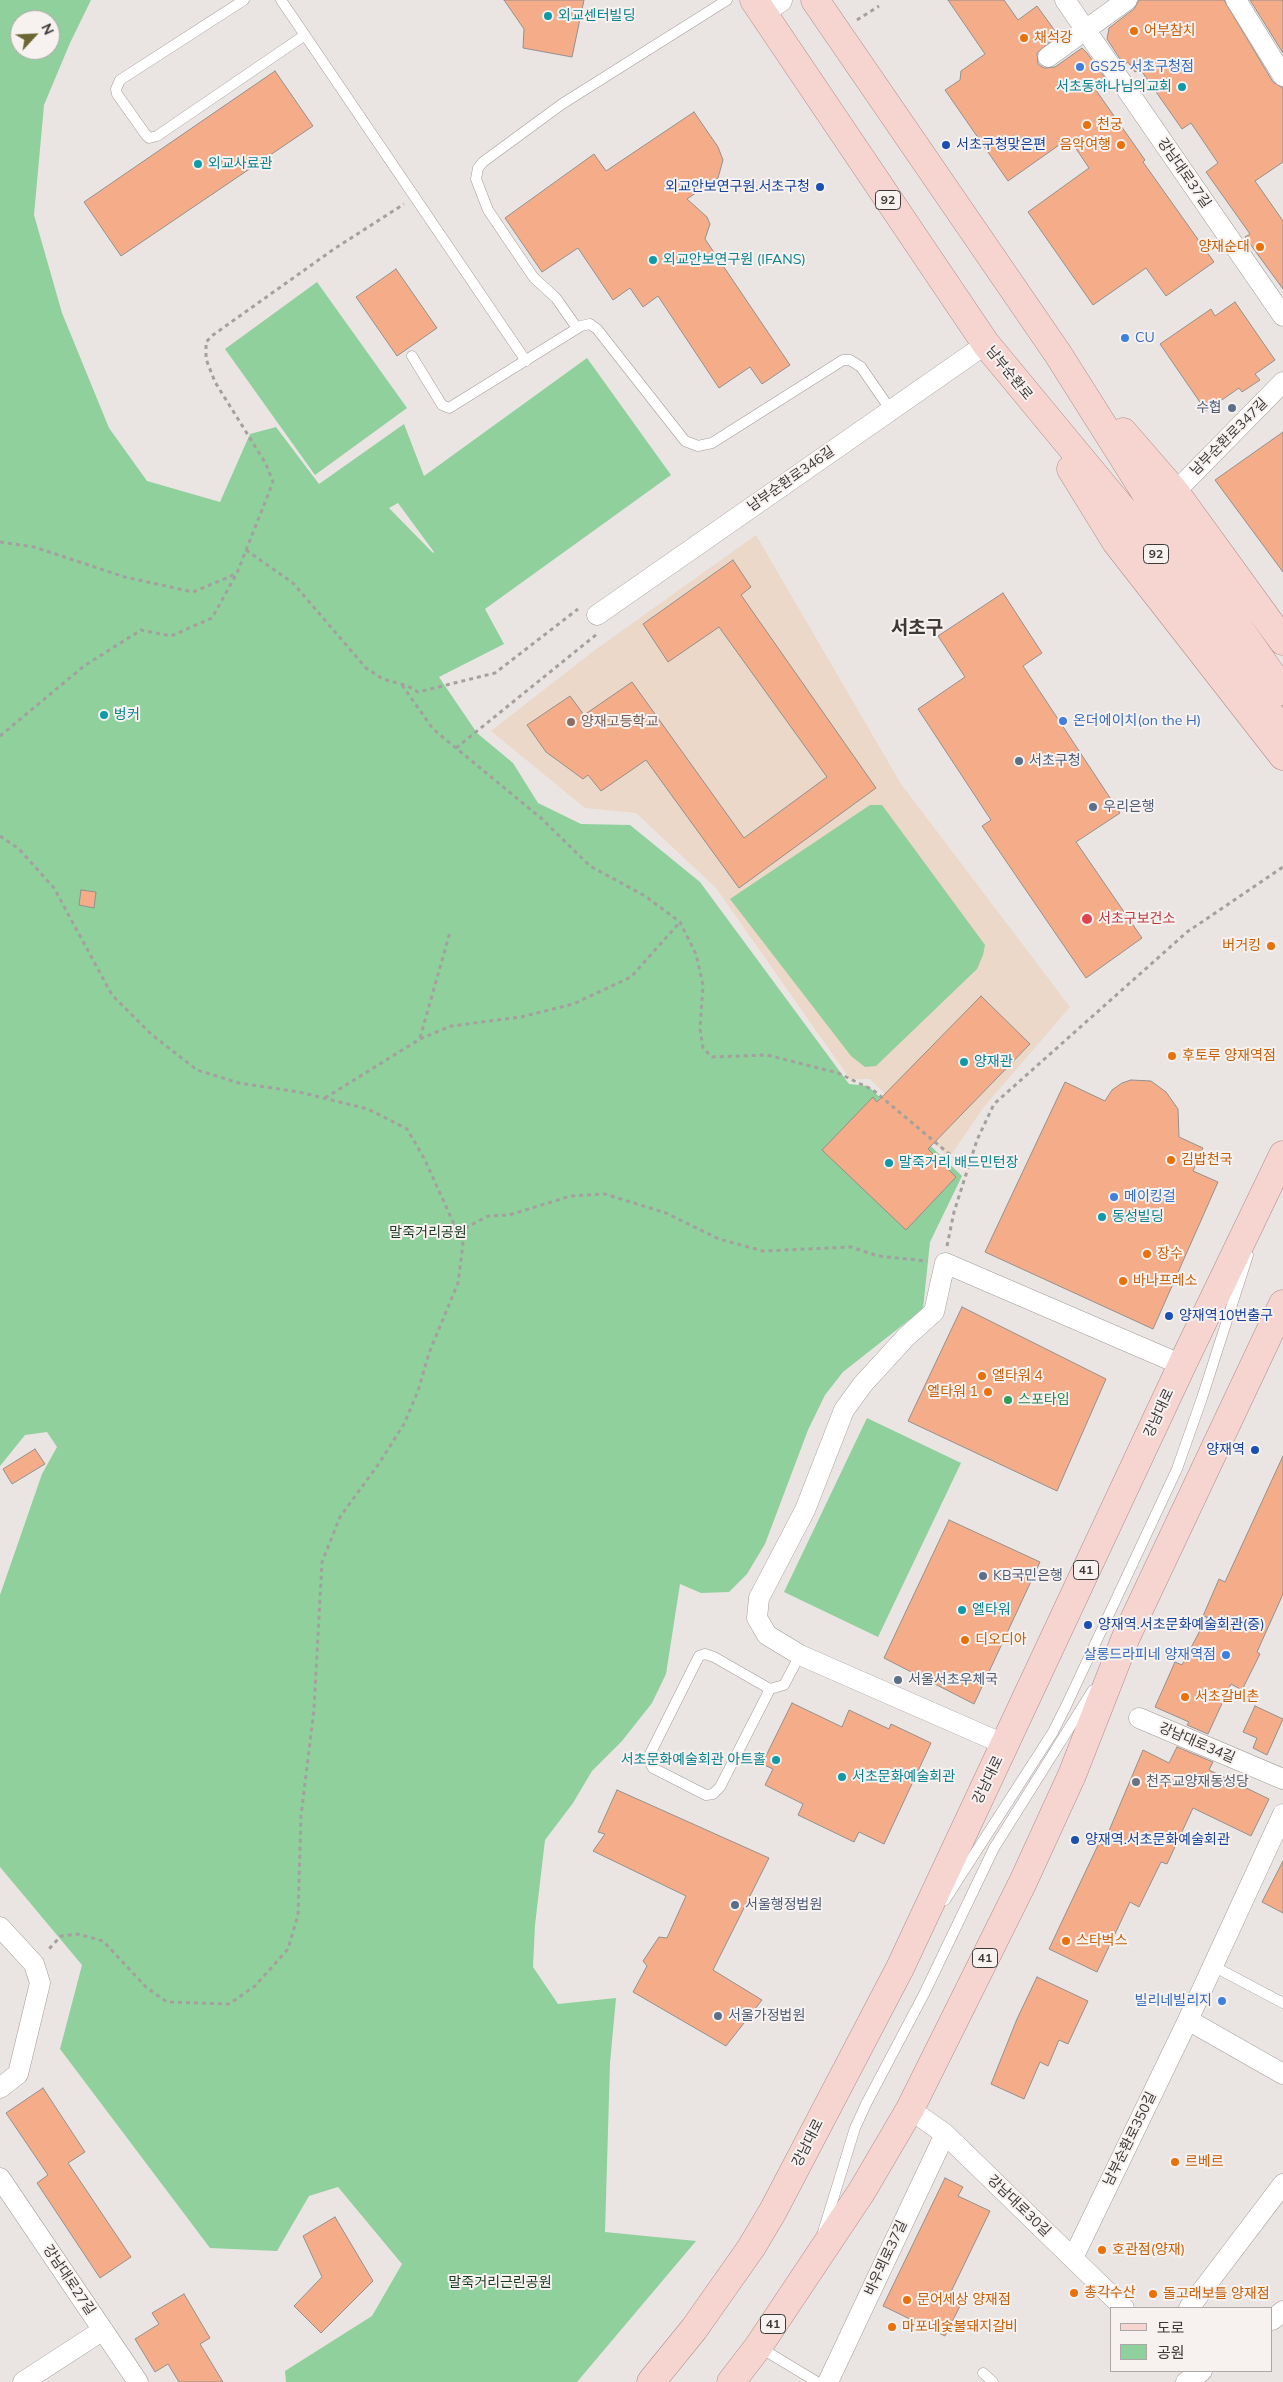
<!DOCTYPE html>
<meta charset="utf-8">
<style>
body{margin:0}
#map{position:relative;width:1283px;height:2382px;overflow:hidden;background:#eae5e2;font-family:Mulish,"Noto Sans KR",sans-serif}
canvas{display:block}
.legend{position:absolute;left:1110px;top:2307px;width:162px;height:65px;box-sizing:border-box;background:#f7f2f0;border:1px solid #aca8a7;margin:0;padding:6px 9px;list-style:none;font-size:15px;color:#3c3a39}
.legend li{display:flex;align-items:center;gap:10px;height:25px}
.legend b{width:25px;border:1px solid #aca8a7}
.north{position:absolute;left:10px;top:10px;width:50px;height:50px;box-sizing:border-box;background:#f7f2f0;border:1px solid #aca8a7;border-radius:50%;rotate:65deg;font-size:14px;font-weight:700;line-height:20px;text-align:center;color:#3c3a39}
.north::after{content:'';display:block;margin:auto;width:18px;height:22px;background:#6c6633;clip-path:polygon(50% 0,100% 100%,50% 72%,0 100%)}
</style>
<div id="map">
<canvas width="1283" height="2382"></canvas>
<ul class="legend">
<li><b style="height:6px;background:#f6d4d0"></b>도로</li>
<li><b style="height:14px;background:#8fd09d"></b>공원</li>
</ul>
<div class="north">N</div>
</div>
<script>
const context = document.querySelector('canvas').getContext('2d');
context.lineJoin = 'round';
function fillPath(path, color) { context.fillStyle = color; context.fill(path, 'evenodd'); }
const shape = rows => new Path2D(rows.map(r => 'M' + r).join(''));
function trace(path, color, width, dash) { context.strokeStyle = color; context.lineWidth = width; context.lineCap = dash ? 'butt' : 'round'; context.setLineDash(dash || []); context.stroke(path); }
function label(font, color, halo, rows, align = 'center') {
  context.font = font + ' Mulish,"Noto Sans KR",sans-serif'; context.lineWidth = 4; context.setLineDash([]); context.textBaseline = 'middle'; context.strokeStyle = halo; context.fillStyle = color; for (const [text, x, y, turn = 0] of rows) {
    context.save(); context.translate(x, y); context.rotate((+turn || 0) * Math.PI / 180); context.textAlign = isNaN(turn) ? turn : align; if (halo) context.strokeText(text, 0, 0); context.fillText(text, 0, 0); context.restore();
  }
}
fillPath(shape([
 [756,535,901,784,1070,1007,983,1108,949,1158,870,1079,850,1079,716,888,636,813,585,808,491,731,595,650]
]), '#ebd8c8');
fillPath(shape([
 [0,0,91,0,70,43,44,105,34,215,62,313,109,428,147,481,220,502,250,434,276,427,319,484,404,424,424,476,587,358,671,475,485,609,504,644,439,677,477,733,513,763,538,803,581,824,630,825,700,882,849,1084,868,1086,962,1176,930,1242,923,1309,843,1372,825,1395,808,1430,765,1544,747,1574,729,1592,701,1593,680,1584,666,1674,652,1703,622,1741,592,1771,573,1803,545,1840,535,1925,533,1967,558,2004,616,1998,610,2063,605,2232,696,2241,577,2382,286,2382,285,2371,372,2316,402,2264,338,2187,309,2196,277,2251,210,2248,60,2049,82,1965,0,1867,0,1595,42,1474,57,1447,47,1432,25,1435,0,1466],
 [20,20,50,20,50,50,20,50],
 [398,503,434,552,433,553,389,508],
 [317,282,407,408,315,475,225,349],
 [870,805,882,805,985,945,983,955,977,969,876,1066,865,1067,851,1056,730,899],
 [867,1418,961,1463,878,1637,784,1592]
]), '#8fd09d');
const building = shape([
 [504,0,584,0,572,57,523,48,524,29,504,0],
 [948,0,1004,0,1018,20,1037,6,1058,35,1037,53,1038,64,1044,68,1055,67,1082,48,1087,53,1105,78,1093,86,1145,160,1143,162,1214,262,1166,296,1146,268,1093,305,1028,212,1089,168,1069,138,1008,181,945,90,960,80,961,71,985,54,948,0],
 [1139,0,1224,0,1273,82,1283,88,1283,162,1255,181,1283,221,1283,289,1245,237,1250,234,1206,172,1218,163,1191,123,1182,129,1140,69,1135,72,1128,62,1124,65,1107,39,1109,28,1134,9,1139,0],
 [1250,0,1283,0,1283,53,1250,0],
 [275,71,313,126,121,256,84,202,275,71],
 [694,112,718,147,723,160,718,178,687,199,707,217,710,224,705,239,790,365,762,384,750,367,719,388,658,296,643,307,630,288,613,300,578,248,542,272,505,218,594,154,606,171,694,112],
 [396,269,437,328,397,356,356,297,396,269],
 [1235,302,1275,360,1255,374,1260,380,1242,392,1239,388,1206,411,1160,344,1211,309,1215,316,1235,302],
 [1283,432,1283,572,1215,480,1283,432],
 [733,560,751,587,741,595,876,788,739,888,646,760,601,791,588,775,583,779,546,752,527,725,570,696,584,715,632,682,744,838,827,777,719,627,668,662,643,624,733,560],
 [1003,593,1042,653,1023,666,1120,813,1076,842,1142,938,1086,978,982,826,991,820,918,709,965,677,938,636,1003,593],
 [81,890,96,892,94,908,79,905,81,890],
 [981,996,1030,1044,928,1149,956,1177,906,1230,822,1150,873,1097,877,1102,981,996],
 [1131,1080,1151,1081,1166,1092,1178,1109,1179,1137,1203,1148,1193,1171,1218,1182,1153,1329,985,1252,1065,1082,1105,1101,1112,1090,1122,1083,1131,1080],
 [962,1307,1106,1379,1057,1491,908,1421,962,1307],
 [35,1449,45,1464,12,1484,3,1469,35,1449],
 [1283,1456,1283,1594,1257,1652,1260,1654,1242,1690,1231,1684,1208,1734,1187,1725,1189,1722,1155,1707,1175,1662,1182,1665,1207,1617,1203,1616,1219,1579,1225,1582,1283,1456],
 [949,1520,1040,1562,974,1704,884,1658,949,1520],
 [792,1703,842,1727,849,1710,889,1729,891,1724,931,1743,884,1844,859,1832,854,1842,798,1815,803,1804,765,1785,773,1769,762,1764,792,1703],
 [1255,1706,1283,1719,1267,1755,1253,1748,1257,1738,1243,1732,1255,1706],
 [1177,1747,1213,1762,1209,1770,1269,1799,1251,1836,1193,1808,1167,1864,1161,1862,1139,1907,1130,1902,1097,1972,1049,1949,1099,1843,1103,1845,1143,1750,1169,1763,1177,1747],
 [617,1790,769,1858,713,1970,762,2000,726,2046,633,1992,647,1966,643,1961,659,1937,667,1938,686,1896,593,1851,605,1834,598,1832,617,1790],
 [1283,1861,1283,1913,1262,1902,1283,1861],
 [1037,1977,1088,2001,1068,2044,1059,2040,1048,2066,1040,2062,1024,2099,991,2084,1017,2019,1037,1977],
 [43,2088,85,2152,68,2163,131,2257,100,2278,37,2183,48,2175,6,2113,43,2088],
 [945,2178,963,2187,958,2196,990,2211,947,2300,960,2306,945,2336,883,2306,945,2178],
 [335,2217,373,2281,321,2333,294,2306,322,2277,303,2236,335,2217],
 [184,2294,210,2338,200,2344,223,2382,179,2382,168,2364,155,2372,135,2339,159,2324,152,2313,184,2294]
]);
fillPath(building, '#f4ac89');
trace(building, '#94908d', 1);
const service = shape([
 [244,0,120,80,116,89,117,94,146,135,149,138,157,136,305,35],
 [281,0,526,361],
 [577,328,556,298,534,278,488,210,476,179,478,168,483,162,562,104,727,0],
 [412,356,442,405,449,408,581,326,590,324,597,329,685,441,698,446,712,443,843,360,850,360,861,367,890,409],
 [770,1689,720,1787,713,1794,706,1795,653,1768,649,1761,650,1754,699,1656,705,1654,714,1657,770,1689,784,1685,800,1655],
 [945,1900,1053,1732,1067,1704,1177,1469,1202,1398,1248,1255],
 [1213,1966,1283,2003],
 [823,2232,855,2128,866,2104,924,1994,994,1848,1093,1690],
 [759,2347,817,2382],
 [983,2373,993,2382]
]);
const minor = shape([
 [1065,0,1283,316],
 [1236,0,1283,76],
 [1048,57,1127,0],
 [1175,492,1283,382],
 [597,615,986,344],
 [1139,1718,1283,1779],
 [1006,1745,800,1655,767,1635,757,1618,759,1598,805,1510,844,1410,863,1384,906,1337,934,1312,945,1263,1182,1365],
 [0,1927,34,1964,40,1983,18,2074,0,2088],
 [1188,2020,1283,2074],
 [910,2109,945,2134,1124,2308],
 [0,2178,138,2382],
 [1073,2258,1188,2020,1283,1814],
 [1189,2308,1283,2184],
 [1272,2320,1283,2311],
 [23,2382,103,2330],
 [828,2382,945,2134],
 [1186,2382,1202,2371]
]);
const tertiary = shape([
 [761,13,780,0]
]);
const primary = shape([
 [754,0,986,344,1134,523,1283,732],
 [815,0,1058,354,1157,511,1283,691],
 [1123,432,1175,492,1283,641],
 [1071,469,1116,542,1283,756],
 [651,2382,694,2329,751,2248,773,2211,900,1968,1182,1365,1283,1155],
 [731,2382,758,2347,862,2191,910,2109,1023,1882,1072,1775,1126,1637,1283,1304]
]);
trace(service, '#a19c9a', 11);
trace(minor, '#a19c9a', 21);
trace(tertiary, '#a19c9a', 25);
trace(primary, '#b18c87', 29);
trace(shape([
 [857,20,879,6],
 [0,542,34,547,125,577,193,592,236,574],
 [246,550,293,583,366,668,383,679,408,686,418,692,495,673,578,609],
 [402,685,433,729,542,819,590,866,645,896,680,922,696,954,703,985,700,1029,703,1048,712,1057,767,1055,838,1073,873,1090,948,1153,970,1166],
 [0,736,84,666,141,630,171,636,212,618,237,573,273,482,266,464,215,382,206,359,206,342,213,335,334,249,404,204],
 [456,748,597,634],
 [0,836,19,849,54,888,112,995,151,1034,197,1070,239,1083,299,1092,368,1109,407,1129,425,1160,463,1244,458,1283,429,1353,418,1391,404,1424,380,1462,340,1517,322,1562,314,1709,301,1816,298,1915,288,1949,255,1986,229,2004,167,2002,146,1987,103,1941,78,1934,61,1936,47,1951],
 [420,1038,450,932],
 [325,1098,420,1039,451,1026,521,1017,573,1004,631,977,680,922],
 [458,1232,488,1216,509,1215,571,1196,605,1194,666,1213,719,1239,763,1251,851,1247,878,1256,927,1261],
 [947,1246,954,1212,977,1140,994,1104,1187,932,1283,867]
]), '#a4a09e', 3, [4, 4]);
trace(service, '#fff', 10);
trace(minor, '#fff', 20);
trace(tertiary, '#fff', 24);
trace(primary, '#f6d4d0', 28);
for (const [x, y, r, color] of [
 [548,16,5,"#0f9aa8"],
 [1134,31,5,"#e8710a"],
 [1024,38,5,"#e8710a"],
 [1080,67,5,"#3f7fe0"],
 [1182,87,5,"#0f9aa8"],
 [1087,125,5,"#e8710a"],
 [946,145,5,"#1a4fb4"],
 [1121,145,5,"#e8710a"],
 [198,164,5,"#0f9aa8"],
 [820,187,5,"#1a4fb4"],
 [1260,247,5,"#e8710a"],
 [653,260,5,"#0f9aa8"],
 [1125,338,5,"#3f7fe0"],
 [1232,408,5,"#5c6f8a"],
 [104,715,5,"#0f9aa8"],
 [1063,721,5,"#3f7fe0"],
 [571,722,5,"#8d6e63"],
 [1019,761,5,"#5c6f8a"],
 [1093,807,5,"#5c6f8a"],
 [1087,919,6,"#e0444e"],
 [1271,946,5,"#e8710a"],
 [1172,1056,5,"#e8710a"],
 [964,1062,5,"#0f9aa8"],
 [1171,1160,5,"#e8710a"],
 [889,1163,5,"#0f9aa8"],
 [1114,1197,5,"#3f7fe0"],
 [1102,1217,5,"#0f9aa8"],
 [1147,1254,5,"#e8710a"],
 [1123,1281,5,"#e8710a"],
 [1169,1316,5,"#1a4fb4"],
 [982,1376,5,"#e8710a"],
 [988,1392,5,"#e8710a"],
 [1008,1400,5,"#2e9e5b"],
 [1255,1450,5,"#1a4fb4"],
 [983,1576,5,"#5c6f8a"],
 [962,1610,5,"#0f9aa8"],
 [1088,1625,5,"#1a4fb4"],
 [965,1640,5,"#e8710a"],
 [1226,1655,5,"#3f7fe0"],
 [898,1680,5,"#5c6f8a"],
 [1185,1697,5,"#e8710a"],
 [776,1760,5,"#0f9aa8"],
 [842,1777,5,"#0f9aa8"],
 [1136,1782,5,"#6b7280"],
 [1075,1840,5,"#1a4fb4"],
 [735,1905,5,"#5c6f8a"],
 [1066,1941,5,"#e8710a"],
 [1222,2001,5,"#3f7fe0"],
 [718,2016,5,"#5c6f8a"],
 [1175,2162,5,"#e8710a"],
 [1102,2250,5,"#e8710a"],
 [1074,2293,5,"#e8710a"],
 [1153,2294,5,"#e8710a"],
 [907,2300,5,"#e8710a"],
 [892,2327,5,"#e8710a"]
]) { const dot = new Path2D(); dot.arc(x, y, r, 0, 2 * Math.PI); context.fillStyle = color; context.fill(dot); trace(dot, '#f7f2f0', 2); }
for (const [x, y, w] of [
 [888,200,25],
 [1156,554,25],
 [1086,1570,25],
 [985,1958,25],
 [773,2324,25]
]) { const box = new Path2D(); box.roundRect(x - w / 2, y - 9.5, w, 19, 4); context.fillStyle = '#f7f2f0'; context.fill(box); trace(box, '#3c3a39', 1); }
label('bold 12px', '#3c3a39', null, [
 ["92",888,200],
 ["92",1156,554],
 ["41",1086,1570],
 ["41",985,1958],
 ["41",773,2324]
]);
label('14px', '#0d838f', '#f7f2f0', [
 ["외교센터빌딩",558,16],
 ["서초동하나님의교회",1172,87,"right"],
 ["외교사료관",208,164],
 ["외교안보연구원 (IFANS)",663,260],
 ["벙커",114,715],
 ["양재관",974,1062],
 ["말죽거리 배드민턴장",899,1163],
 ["동성빌딩",1112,1217],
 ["엘타워",972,1610],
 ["서초문화예술회관 아트홀",766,1760,"right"],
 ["서초문화예술회관",852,1777]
], 'left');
label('14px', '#c56008', '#f7f2f0', [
 ["어부참치",1144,31],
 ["채석강",1034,38],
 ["천궁",1097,125],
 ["음악여행",1111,145,"right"],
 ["양재순대",1250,247,"right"],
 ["버거킹",1261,946,"right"],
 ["후토루 양재역점",1182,1056],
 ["김밥천국",1181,1160],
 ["장수",1157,1254],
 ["바나프레소",1133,1281],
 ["엘타워 4",992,1376],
 ["엘타워 1",978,1392,"right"],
 ["디오디아",975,1640],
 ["서초갈비촌",1195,1697],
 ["스타벅스",1076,1941],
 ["르베르",1185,2162],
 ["호관점(양재)",1112,2250],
 ["총각수산",1084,2293],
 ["돌고래보틀 양재점",1163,2294],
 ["문어세상 양재점",917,2300],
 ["마포네숯불돼지갈비",902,2327]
], 'left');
label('14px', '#366cbe', '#f7f2f0', [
 ["GS25 서초구청점",1090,67],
 ["CU",1135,338],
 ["온더에이치(on the H)",1073,721],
 ["메이킹걸",1124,1197],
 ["살롱드라피네 양재역점",1216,1655,"right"],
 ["빌리네빌리지",1212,2001,"right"]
], 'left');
label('14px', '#164399', '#f7f2f0', [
 ["서초구청맞은편",956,145],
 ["외교안보연구원.서초구청",810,187,"right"],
 ["양재역10번출구",1179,1316],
 ["양재역",1245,1450,"right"],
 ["양재역.서초문화예술회관(중)",1098,1625],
 ["양재역.서초문화예술회관",1085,1840]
], 'left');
label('14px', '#3c3a39', '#f7f2f0', [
 ["강남대로37길",1184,173,55],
 ["남부순환로",1009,373,51],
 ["남부순환로347길",1229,437,-45],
 ["남부순환로346길",791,479,-35],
 ["강남대로",1159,1413,-65],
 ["강남대로34길",1197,1743,23],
 ["강남대로",988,1780,-64],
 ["남부순환로350길",1130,2139,-64],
 ["강남대로",808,2143,-63],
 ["강남대로30길",1019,2206,44],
 ["바우뫼로37길",886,2258,-65],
 ["강남대로27길",69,2280,56]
]);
label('14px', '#4e5e75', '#f7f2f0', [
 ["수협",1222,408,"right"],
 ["서초구청",1029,761],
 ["우리은행",1103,807],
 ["KB국민은행",993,1576],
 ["서울서초우체국",908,1680],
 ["서울행정법원",745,1905],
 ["서울가정법원",728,2016]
], 'left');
label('14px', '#785e54', '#f7f2f0', [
 ["양재고등학교",581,722]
], 'left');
label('14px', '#be3a42', '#f7f2f0', [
 ["서초구보건소",1098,919]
], 'left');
label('14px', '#183a21', '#f7f2f0', [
 ["말죽거리공원",428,1233],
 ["말죽거리근린공원",500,2283]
]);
label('14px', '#27864d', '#f7f2f0', [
 ["스포타임",1018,1400]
], 'left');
label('14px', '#5b616d', '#f7f2f0', [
 ["천주교양재동성당",1146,1782]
], 'left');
label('bold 19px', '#3c3a39', '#f7f2f0', [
 ["서초구",917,628]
]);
</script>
